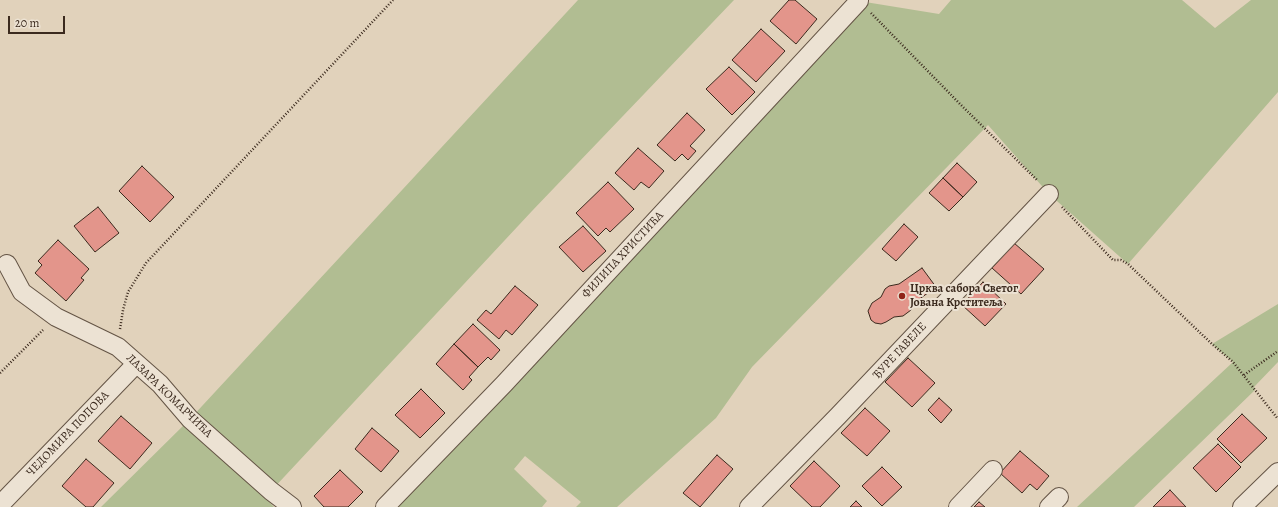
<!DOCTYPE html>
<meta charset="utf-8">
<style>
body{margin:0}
#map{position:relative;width:1278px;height:507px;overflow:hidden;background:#e1d2bb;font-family:Alegreya,serif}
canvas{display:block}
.scale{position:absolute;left:8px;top:16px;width:57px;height:18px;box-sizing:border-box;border:2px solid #3b2a1e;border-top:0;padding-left:5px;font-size:12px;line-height:14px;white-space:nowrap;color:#3b2a1e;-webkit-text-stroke:3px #ece2d3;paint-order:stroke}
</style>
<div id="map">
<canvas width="1278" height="507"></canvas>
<div class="scale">20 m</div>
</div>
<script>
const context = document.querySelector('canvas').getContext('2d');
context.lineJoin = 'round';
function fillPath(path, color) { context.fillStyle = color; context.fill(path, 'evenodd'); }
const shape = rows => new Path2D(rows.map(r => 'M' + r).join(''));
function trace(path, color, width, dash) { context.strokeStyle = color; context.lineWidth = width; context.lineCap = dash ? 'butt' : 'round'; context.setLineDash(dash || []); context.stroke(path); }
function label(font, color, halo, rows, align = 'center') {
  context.font = font + ' Alegreya,serif'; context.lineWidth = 4; context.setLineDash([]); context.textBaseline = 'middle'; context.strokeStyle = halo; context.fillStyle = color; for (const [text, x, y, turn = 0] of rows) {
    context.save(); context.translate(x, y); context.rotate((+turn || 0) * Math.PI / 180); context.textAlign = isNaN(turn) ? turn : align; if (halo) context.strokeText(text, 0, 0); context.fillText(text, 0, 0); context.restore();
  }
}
fillPath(shape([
 [578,0,734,0,532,211,271,491,196,424,274,507,101,507,190,419],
 [951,0,1182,0,1215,28,1251,0,1278,0,1278,92,1128,264,1049,194,988,125,752,367,716,418,617,507,576,507,581,502,525,456,514,469,547,501,542,507,385,507,859,1,939,14],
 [1278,304,1278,362,1254,387,1255,390,1134,507,1077,507,1233,362,1212,344]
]), '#b1bd92');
const building = shape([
 [789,0,795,0,817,19,796,44,770,21,789,0],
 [761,29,785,51,756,82,732,60,761,29],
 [729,67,755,92,732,115,706,89,729,67],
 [687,113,705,130,690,146,696,151,688,160,682,154,675,161,657,145,687,113],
 [638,148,664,171,649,188,641,182,634,190,615,173,638,148],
 [957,163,977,182,963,197,943,178,957,163],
 [142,166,174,197,150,222,119,191,142,166],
 [943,178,963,197,949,211,929,193,943,178],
 [608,182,634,209,610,232,606,228,598,236,576,213,608,182],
 [98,207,119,233,95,252,74,226,98,207],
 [904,224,918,237,896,261,882,249,904,224],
 [583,226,606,251,583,272,559,247,583,226],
 [58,240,89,269,81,278,84,280,66,301,35,273,42,265,38,261,58,240],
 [1014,243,1044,269,1021,294,992,268,1014,243],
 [922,268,936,287,914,303,911,310,903,316,894,317,886,322,881,324,875,323,871,320,868,311,872,303,881,297,885,289,889,286,899,284,922,268],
 [983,282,1006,304,985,326,962,305,983,282],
 [515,286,538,305,512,335,506,330,499,339,477,320,486,310,491,314,515,286],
 [473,324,500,350,491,360,488,357,478,367,454,344,473,324],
 [454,344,478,367,469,377,472,380,463,390,436,364,454,344],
 [908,358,935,383,912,407,885,382,908,358],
 [421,389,445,413,420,438,395,415,421,389],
 [939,398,952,410,941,423,928,410,939,398],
 [865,408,890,431,867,456,841,433,865,408],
 [1242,414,1267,438,1241,463,1217,439,1242,414],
 [121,416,152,443,130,469,98,441,121,416],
 [372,428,399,451,381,472,355,449,372,428],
 [1218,444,1241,467,1216,492,1193,468,1218,444],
 [1020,451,1049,476,1037,490,1030,484,1022,493,1000,473,1020,451],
 [717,455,733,469,700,507,683,493,717,455],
 [86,459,114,483,93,507,86,507,62,486,86,459],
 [814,461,840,486,820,507,812,507,790,486,814,461],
 [882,467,902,487,882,506,862,486,882,467],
 [340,470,363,492,348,507,324,507,314,496,340,470],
 [1170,490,1186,507,1153,507,1170,490],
 [856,501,862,507,850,507,856,501],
 [979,502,985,507,974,507,979,502]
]);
fillPath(building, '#e3958b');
trace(building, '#3b2a1e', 1);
const street = shape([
 [7,264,22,292,56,317,118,347,160,384,190,419,271,491,292,507],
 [0,505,136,364],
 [385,507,504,384,859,1],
 [749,507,838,416,1049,194],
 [958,507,993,470],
 [1049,507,1059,497],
 [1242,507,1278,472]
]);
trace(street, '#645445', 20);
trace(shape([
 [871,13,960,104,1037,180],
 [1062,207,1113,260,1121,260,1128,264,1212,344,1233,362,1278,419],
 [120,329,123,310,128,292,146,263,393,0],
 [0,373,43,330],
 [1244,375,1278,351]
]), '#3b2a1e', 2.5, [1, 2]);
trace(street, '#ece2d3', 18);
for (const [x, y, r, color] of [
 [902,296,4,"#8f2418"]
]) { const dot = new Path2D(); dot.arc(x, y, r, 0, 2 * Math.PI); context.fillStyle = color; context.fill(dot); trace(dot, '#ece2d3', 1.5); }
label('12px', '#3b2a1e', '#ece2d3', [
 ["ФИЛИПА ХРИСТИЋА",623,255,-47],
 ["ЂУРЕ ГАВЕЛЕ",900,351,-47],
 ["ЛАЗАРА КОМАРЧИЋА",169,396,44],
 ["ЧЕДОМИРА ПОПОВА",68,434,-46]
]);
label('bold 12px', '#3b2a1e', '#ece2d3', [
 ["Црква сабора Светог",910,289],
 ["Јована Крститеља",910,303]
], 'left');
</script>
